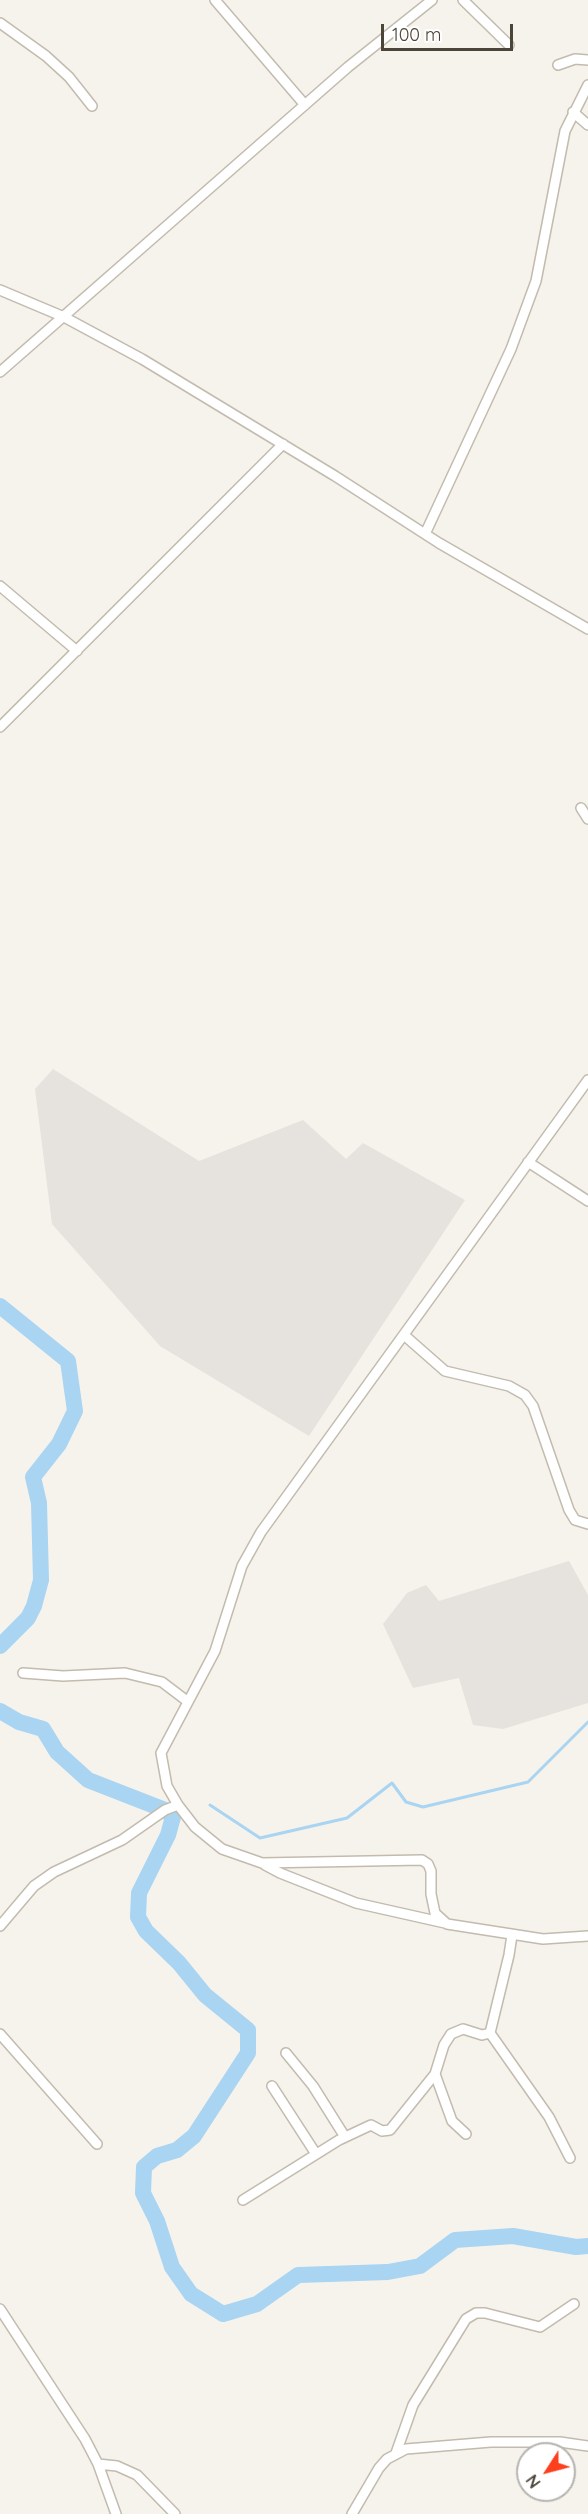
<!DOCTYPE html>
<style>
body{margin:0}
#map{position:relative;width:588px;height:2514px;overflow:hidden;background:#f6f3ec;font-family:Quicksand,sans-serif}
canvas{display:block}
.north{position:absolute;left:516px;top:2442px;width:60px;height:60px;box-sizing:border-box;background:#fff;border:2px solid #b7b4b0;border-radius:50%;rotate:234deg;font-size:16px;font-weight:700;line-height:24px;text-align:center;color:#4b4439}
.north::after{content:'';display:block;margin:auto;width:21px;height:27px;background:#fc3f1d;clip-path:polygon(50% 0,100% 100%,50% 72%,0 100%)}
.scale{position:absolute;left:381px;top:24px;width:132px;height:27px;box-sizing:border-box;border:3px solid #4b4439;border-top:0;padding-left:8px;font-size:18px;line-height:21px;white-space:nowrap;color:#4b4439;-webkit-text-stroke:4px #fff;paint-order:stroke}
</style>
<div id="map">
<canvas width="588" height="2514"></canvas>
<div class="north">N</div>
<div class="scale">100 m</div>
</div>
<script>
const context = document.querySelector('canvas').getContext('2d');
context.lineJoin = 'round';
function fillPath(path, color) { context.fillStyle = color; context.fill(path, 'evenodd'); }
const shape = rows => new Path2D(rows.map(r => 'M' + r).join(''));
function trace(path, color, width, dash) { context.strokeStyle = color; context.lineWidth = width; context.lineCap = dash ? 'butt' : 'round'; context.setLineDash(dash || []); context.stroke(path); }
fillPath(shape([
 [53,1069,199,1161,303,1120,346,1159,363,1143,465,1200,309,1436,160,1346,52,1224,35,1089],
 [569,1561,588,1595,588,1703,503,1729,473,1725,459,1678,413,1688,383,1624,407,1593,426,1585,439,1601]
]), '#e6e2dd');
trace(shape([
 [210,1805,260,1838,347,1818,392,1783,406,1802,423,1807,528,1782,588,1722]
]), '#a9d4f2', 3);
trace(shape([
 [0,1306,68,1361,75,1411,59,1444,33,1477,39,1503,41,1580,34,1606,28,1618,0,1646],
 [0,1711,19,1722,43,1729,57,1752,88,1780,165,1810,173,1817,168,1835,139,1893,138,1917,146,1931,179,1963,205,1995,248,2030,248,2053,194,2136,177,2150,157,2156,144,2167,143,2193,157,2221,172,2267,191,2294,223,2314,257,2304,298,2275,388,2272,420,2266,455,2240,513,2236,576,2247,588,2246]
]), '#a9d4f2', 16);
const street = shape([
 [215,0,305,105],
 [463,0,509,45],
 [0,23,46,56,69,77,92,106],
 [558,65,575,59,588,60],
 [573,112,588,125],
 [0,290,64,317,142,359,335,476,439,543,588,629],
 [0,372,348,67,432,0],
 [425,534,511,349,536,281,565,131,588,85],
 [0,586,77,651],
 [0,727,283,444],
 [581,808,588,819],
 [588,1080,261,1532,242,1566,215,1651,161,1753,167,1786,178,1805,195,1827,222,1849,262,1863,422,1860,428,1864,431,1871,431,1894,435,1913,447,1924,543,1939,588,1936],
 [528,1162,588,1201],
 [404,1335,445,1371,509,1386,525,1395,533,1406,569,1510,575,1520,588,1524],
 [23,1673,63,1676,125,1673,162,1682,187,1701],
 [265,1865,280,1873,356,1903,445,1923],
 [0,1926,34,1886,54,1872,122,1840,165,1810,178,1805],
 [490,2033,549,2117,570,2158],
 [0,2034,97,2144],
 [286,2053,313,2086,345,2137],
 [435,2074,452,2121,466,2134],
 [272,2086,316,2154],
 [243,2200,339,2140,371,2125,382,2131,390,2130,435,2074,444,2045,451,2034,463,2029,482,2035,490,2033,509,1955,512,1935],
 [0,2309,85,2439,98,2464,116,2514],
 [396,2453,413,2405,466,2319,476,2313,485,2313,540,2327,574,2304],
 [98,2464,117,2466,137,2475,175,2514],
 [352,2514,379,2468,387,2459,406,2449,491,2442,560,2442,588,2446]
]);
trace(street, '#c2bbae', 12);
trace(street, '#fff', 9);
</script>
